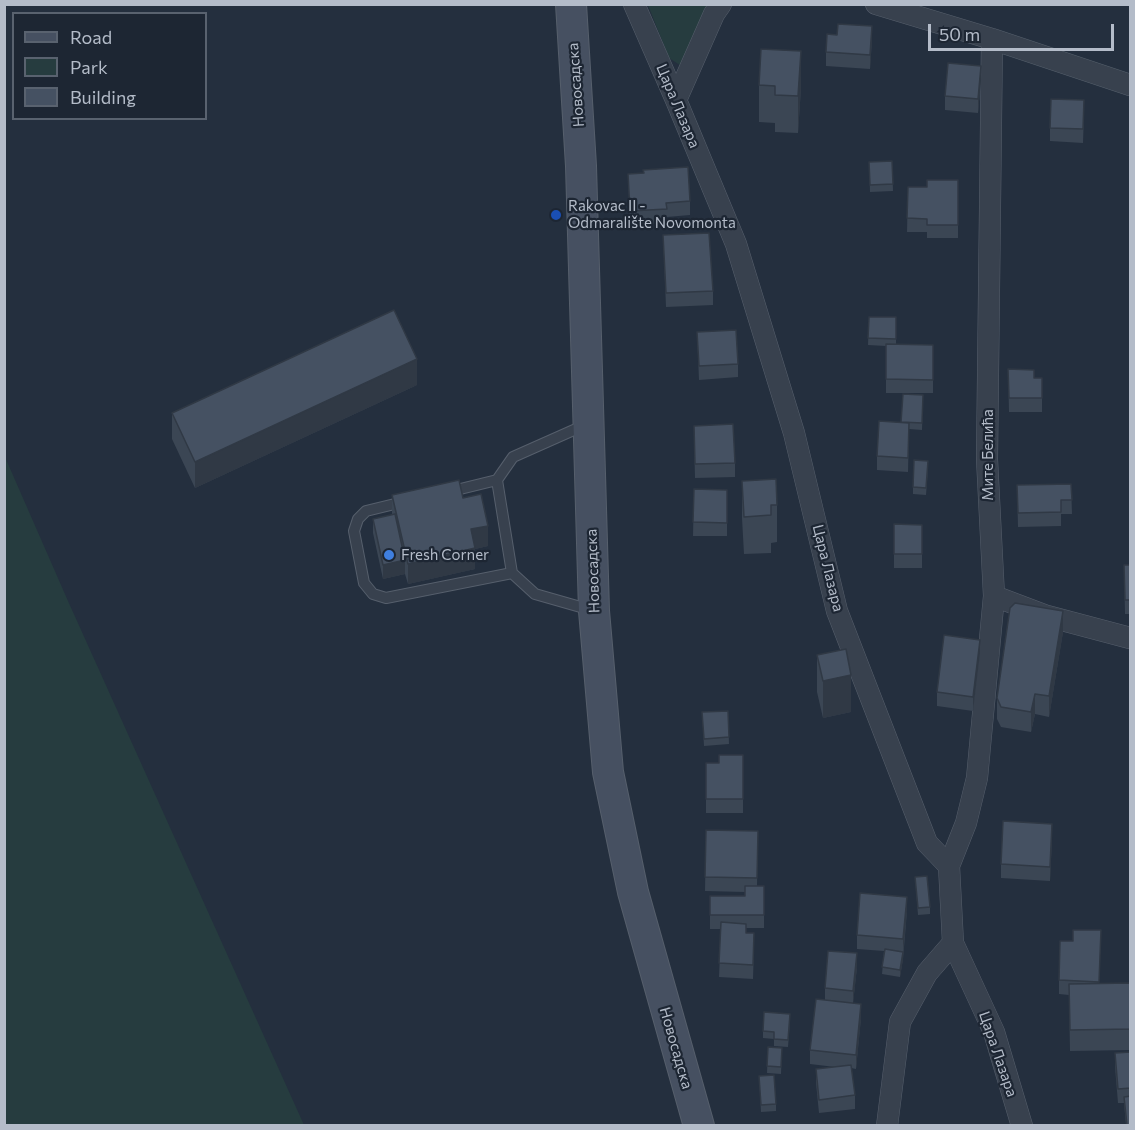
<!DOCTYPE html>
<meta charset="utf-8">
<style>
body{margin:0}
#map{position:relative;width:1135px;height:1130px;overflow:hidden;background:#242f3e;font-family:Commissioner,sans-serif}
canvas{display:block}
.frame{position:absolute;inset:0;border:6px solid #b4bcc9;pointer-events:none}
.legend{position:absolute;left:12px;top:12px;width:195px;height:108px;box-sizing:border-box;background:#1d2633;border:2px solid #59626f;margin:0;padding:8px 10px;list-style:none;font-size:18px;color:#b4bcc9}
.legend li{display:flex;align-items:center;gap:12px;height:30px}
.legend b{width:30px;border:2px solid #59626f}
.scale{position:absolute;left:928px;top:24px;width:186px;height:27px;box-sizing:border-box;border:3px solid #b4bcc9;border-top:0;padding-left:8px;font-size:18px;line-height:21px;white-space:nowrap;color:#b4bcc9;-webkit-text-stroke:4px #1d2633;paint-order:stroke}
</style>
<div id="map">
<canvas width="1135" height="1130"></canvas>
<div class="frame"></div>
<ul class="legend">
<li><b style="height:8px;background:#465061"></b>Road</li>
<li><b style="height:16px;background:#263c3f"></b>Park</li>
<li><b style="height:16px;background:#455162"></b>Building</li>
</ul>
<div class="scale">50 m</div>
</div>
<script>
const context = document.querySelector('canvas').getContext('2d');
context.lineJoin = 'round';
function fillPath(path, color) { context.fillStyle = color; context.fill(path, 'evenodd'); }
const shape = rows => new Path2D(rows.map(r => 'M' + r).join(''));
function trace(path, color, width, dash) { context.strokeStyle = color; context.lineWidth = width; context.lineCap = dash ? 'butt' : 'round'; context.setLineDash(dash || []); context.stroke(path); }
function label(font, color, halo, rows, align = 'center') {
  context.font = font + ' Commissioner,sans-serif'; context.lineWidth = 4.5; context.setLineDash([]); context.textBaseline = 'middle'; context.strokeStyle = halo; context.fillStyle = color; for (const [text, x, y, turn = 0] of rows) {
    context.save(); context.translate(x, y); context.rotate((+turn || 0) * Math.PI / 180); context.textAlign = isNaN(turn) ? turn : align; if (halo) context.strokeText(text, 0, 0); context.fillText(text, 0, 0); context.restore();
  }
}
fillPath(shape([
 [648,5,712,5,683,67,669,58],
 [5,457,68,601,304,1125,5,1125]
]), '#263c3f');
const lane = shape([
 [585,425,513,457,497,480,512,573,535,594,591,610],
 [448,492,497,480],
 [403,502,366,511,358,519,354,531,364,583,373,594,386,598,512,573]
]);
const street = shape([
 [634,4,676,100,736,244,794,433,837,611,927,843,949,866,953,943,994,1032,1022,1126],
 [876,4,992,39,1130,85],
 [676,100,714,14,721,4],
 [994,596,1047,616,1130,638],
 [949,866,966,823,977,778,994,596,987,459,992,39],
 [887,1126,900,1022,927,973,953,943]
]);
const secondary = shape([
 [571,4,581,166,594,611,608,772,633,892,699,1126]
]);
trace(lane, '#565f6c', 12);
trace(street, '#565f6c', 22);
trace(secondary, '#565f6c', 32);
trace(lane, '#38414e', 10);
trace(street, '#38414e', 21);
trace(secondary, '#465061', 30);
fillPath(shape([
 [872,40,870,69,826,66,826,52],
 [981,80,978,113,945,110,945,96],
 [759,85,801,88,798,133,775,132,775,123,759,122],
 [1084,114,1083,143,1050,141,1050,128],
 [892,161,893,191,870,192,869,162],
 [628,174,690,201,690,215,667,217,667,223,630,225],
 [958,180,958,238,927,238,927,232,907,232,908,187,927,187],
 [663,235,713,291,713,305,666,307],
 [869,317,896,317,896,344,933,345,933,393,886,393,886,346,868,345],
 [697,332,738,364,738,377,699,380],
 [1008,369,1034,378,1042,378,1042,412,1009,412],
 [417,385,195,488,172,439,172,413],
 [903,394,923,395,922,430,909,429,908,472,877,470,877,456,901,423],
 [694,439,735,463,735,477,695,478],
 [928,468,926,495,913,494,913,487],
 [742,481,777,505,777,542,771,543,771,553,744,554,742,518],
 [1071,484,1072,514,1061,514,1061,526,1018,527,1017,485],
 [694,489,727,490,727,536,693,536],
 [392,495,463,498,488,546,475,549,475,569,408,584,405,574,383,579,373,533,373,519,392,515],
 [894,524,922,525,922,568,894,568],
 [1124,565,1131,565,1131,614,1125,614],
 [1063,632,1049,717,1035,714,1031,732,1001,727,997,719,997,698],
 [980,653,973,711,937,706,937,692],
 [817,655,851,712,823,718,817,692],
 [728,711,729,744,704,746,702,712],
 [743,755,743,813,706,813,706,763,719,763],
 [706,830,758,831,757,886,764,886,764,928,746,928,746,933,754,947,753,979,719,977,721,929,710,929,710,896,745,896,745,892,705,891],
 [1052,838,1050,881,1001,878,1001,864],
 [915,877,930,907,930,914,918,915],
 [907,911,903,959,900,977,882,974,884,951,857,949,857,935],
 [1101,930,1099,984,1131,983,1131,1050,1070,1051,1069,995,1059,994,1059,980,1073,941],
 [857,967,853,1003,861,1018,856,1069,851,1068,855,1095,855,1109,819,1113,816,1083,816,1069,835,1067,810,1064,810,1050,825,1000,825,988],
 [790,1021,788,1047,774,1046,774,1039,763,1038,763,1031],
 [768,1047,782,1048,781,1074,767,1073],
 [1131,1052,1131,1125,1126,1125,1124,1103,1118,1103,1115,1067,1115,1053],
 [759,1076,776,1104,776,1111,761,1112]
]), '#3b4654');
fillPath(shape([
 [872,26,872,40,870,69,870,55],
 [801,51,801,88,798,133,798,96],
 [981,66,981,80,978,113,978,99],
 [417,359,417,385,195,488,195,462],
 [488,526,488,546,475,549,475,569,408,584,408,564,471,529],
 [405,560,405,574,383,579,383,565],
 [1063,611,1063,632,1049,717,1049,696],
 [980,640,980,653,973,711,973,697],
 [851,675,851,712,823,718,823,681],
 [1035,694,1035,714,1031,732,1031,712],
 [1052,824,1052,838,1050,881,1050,867],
 [907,897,907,911,903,953,903,939],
 [903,952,903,959,900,977,900,970],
 [857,953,857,967,853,1004,853,991],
 [861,1004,861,1018,856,1069,856,1055]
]), '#303945');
const building = shape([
 [838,24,872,26,870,55,826,52,827,34,837,35,838,24],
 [761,49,801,51,798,96,775,95,775,86,759,85,761,49],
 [948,63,981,66,978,99,945,96,948,63],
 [1051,99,1084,100,1083,129,1050,128,1051,99],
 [892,161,893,184,870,185,869,162,892,161],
 [688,167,690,201,666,203,667,209,630,211,628,174,644,173,643,170,688,167],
 [927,180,958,180,958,225,927,225,927,219,907,218,908,187,927,187,927,180],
 [709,233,713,291,666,293,663,235,709,233],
 [394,310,417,359,195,462,172,413,394,310],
 [869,317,896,317,896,339,868,338,869,317],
 [736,330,738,364,699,366,697,332,736,330],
 [886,344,933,345,933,380,886,379,886,344],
 [1008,369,1034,370,1034,378,1042,378,1042,398,1009,398,1008,369],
 [903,394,923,395,922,423,901,422,903,394],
 [879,421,909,423,908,458,877,456,879,421],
 [733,424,735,463,695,464,694,426,733,424],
 [914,460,928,461,926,488,913,487,914,460],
 [776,479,777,505,771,505,771,515,744,517,742,481,776,479],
 [459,480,463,498,481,494,488,526,471,529,475,548,408,564,392,495,459,480],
 [1071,484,1072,500,1061,500,1061,512,1018,513,1017,485,1071,484],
 [694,489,727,490,727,523,693,522,694,489],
 [395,514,405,560,383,565,373,519,395,514],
 [894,524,922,525,922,554,894,554,894,524],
 [1124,565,1131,565,1131,600,1125,600,1124,565],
 [1015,603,1063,611,1049,696,1035,694,1031,712,1001,707,997,698,1010,608,1015,603],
 [944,635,980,640,973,697,937,692,944,635],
 [846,649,851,675,823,681,817,655,846,649],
 [728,711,729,737,704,739,702,712,728,711],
 [719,755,743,755,743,799,706,799,706,763,719,763,719,755],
 [1003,821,1052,824,1050,867,1001,864,1003,821],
 [706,830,758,831,757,878,705,877,706,830],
 [927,876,930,907,918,908,915,877,927,876],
 [745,886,764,886,764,915,710,915,710,896,745,896,745,886],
 [860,893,907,897,903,939,857,935,860,893],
 [721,922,746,924,746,933,754,933,753,965,719,963,721,922],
 [1073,930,1101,930,1099,982,1059,980,1060,941,1073,941,1073,930],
 [885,949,903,952,900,970,882,967,885,949],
 [828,951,857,953,853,991,825,988,828,951],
 [1131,983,1131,1029,1070,1030,1069,984,1131,983],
 [816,999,861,1004,856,1055,810,1050,816,999],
 [764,1012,790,1014,788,1040,774,1039,774,1032,763,1031,764,1012],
 [768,1047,782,1048,781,1067,767,1066,768,1047],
 [1131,1052,1131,1088,1118,1089,1115,1053,1131,1052],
 [851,1065,855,1095,819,1100,816,1069,851,1065],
 [774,1075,776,1104,761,1105,759,1076,774,1075],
 [1131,1096,1131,1125,1127,1125,1124,1097,1131,1096]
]);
fillPath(building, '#455162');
trace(building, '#303945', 1.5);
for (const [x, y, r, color] of [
 [556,215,6,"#1a4fb4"],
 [389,555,6,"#3f7fe0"]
]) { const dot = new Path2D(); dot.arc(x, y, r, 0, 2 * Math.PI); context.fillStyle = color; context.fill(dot); trace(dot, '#1d2633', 2); }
label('15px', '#b4bcc9', '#1d2633', [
 ["Новосадска",576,85,-94],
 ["Цара Лазара",678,106,67],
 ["Мите Белића",988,455,-90],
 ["Цара Лазара",828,568,76],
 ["Новосадска",593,571,-92],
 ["Новосадска",676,1048,74],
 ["Цара Лазара",998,1054,71]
]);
label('15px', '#b4bcc9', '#1d2633', [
 ["Rakovac II -",568,206],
 ["Odmaralište Novomonta",568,223],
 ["Fresh Corner",401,555]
], 'left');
</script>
